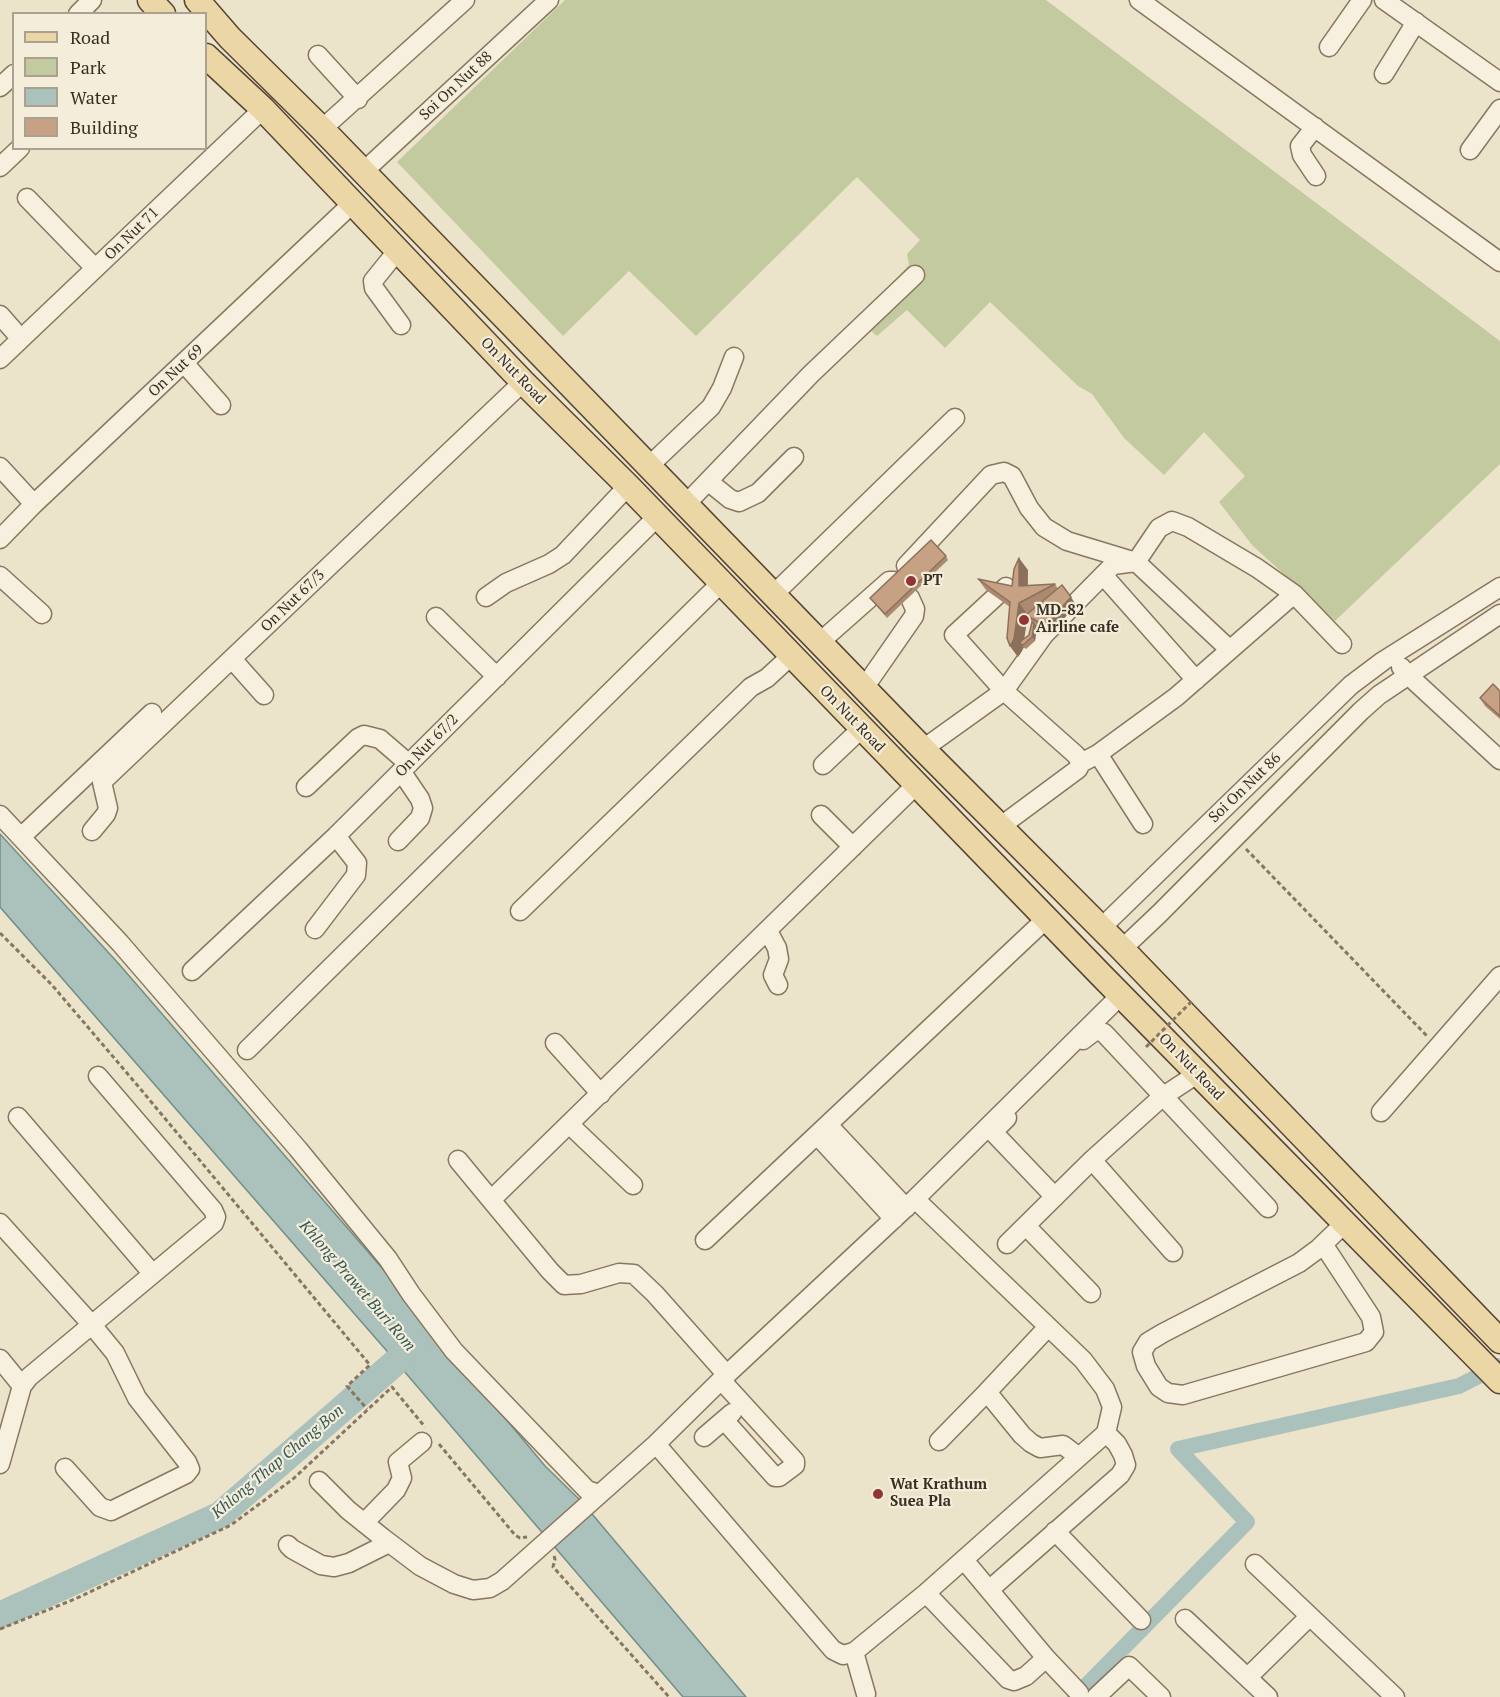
<!DOCTYPE html>
<style>
body{margin:0}
#map{position:relative;width:1500px;height:1697px;overflow:hidden;background:#ece3cb;font-family:"PT Serif",serif}
canvas{display:block}
.legend{position:absolute;left:12px;top:12px;width:195px;height:138px;box-sizing:border-box;background:#f4edda;border:2px solid #aaa190;margin:0;padding:8px 10px;list-style:none;font-size:18px;color:#3a2e22}
.legend li{display:flex;align-items:center;gap:12px;height:30px}
.legend b{width:30px;border:2px solid #aaa190}
</style>
<div id="map">
<canvas width="1500" height="1697"></canvas>
<ul class="legend">
<li><b style="height:8px;background:#ebd7a6"></b>Road</li>
<li><b style="height:16px;background:#c4ca9f"></b>Park</li>
<li><b style="height:16px;background:#abc1bb"></b>Water</li>
<li><b style="height:16px;background:#c7a183"></b>Building</li>
</ul>
</div>
<script>
const context = document.querySelector('canvas').getContext('2d');
context.lineJoin = 'round';
function fillPath(path, color) { context.fillStyle = color; context.fill(path, 'evenodd'); }
const shape = rows => new Path2D(rows.map(r => 'M' + r).join(''));
function trace(path, color, width, dash) { context.strokeStyle = color; context.lineWidth = width; context.lineCap = dash ? 'butt' : 'round'; context.setLineDash(dash || []); context.stroke(path); }
function label(font, color, halo, rows, align = 'center') {
  context.font = font + ' "PT Serif",serif'; context.lineWidth = 4.5; context.setLineDash([]); context.textBaseline = 'middle'; context.strokeStyle = halo; context.fillStyle = color; for (const [text, x, y, turn = 0] of rows) {
    context.save(); context.translate(x, y); context.rotate((+turn || 0) * Math.PI / 180); context.textAlign = isNaN(turn) ? turn : align; if (halo) context.strokeText(text, 0, 0); context.fillText(text, 0, 0); context.restore();
  }
}
fillPath(shape([
 [565,0,1046,0,1500,341,1500,464,1335,621,1252,545,1219,502,1245,476,1204,432,1164,475,1124,438,1092,394,1078,386,990,302,945,348,907,310,877,336,858,319,909,265,907,254,920,240,857,177,696,336,629,271,563,336,397,162]
]), '#c4ca9f');
const water = shape([
 [0,834,118,963,421,1313,441,1341,545,1466,582,1502,746,1697,683,1697,386,1350,0,907,0,834]
]);
fillPath(water, '#abc1bb');
trace(water, '#728f89', 1.5);
trace(shape([
 [1075,1697,1247,1522,1178,1449,1459,1386,1498,1366]
]), '#abc1bb', 16);
trace(shape([
 [0,1615,220,1515,412,1348]
]), '#abc1bb', 27);
const minor = shape([
 [1139,0,1500,262],
 [1384,0,1500,82],
 [78,14,92,0],
 [1329,47,1362,0],
 [318,55,358,99],
 [1384,74,1416,22],
 [0,87,14,74],
 [1315,127,1300,146,1302,155,1316,176],
 [322,129,465,0],
 [1470,150,1500,109],
 [0,167,20,148],
 [363,172,549,0],
 [27,198,95,268],
 [398,250,373,281,374,288,401,325],
 [0,315,21,339],
 [0,359,263,109],
 [184,363,221,405],
 [649,466,711,407,722,388,734,357],
 [0,467,34,504],
 [709,482,730,499,739,502,758,493,794,457],
 [686,504,811,374,915,275],
 [0,539,34,504,353,203],
 [906,566,991,475,1004,472,1012,476,1029,508,1044,527,1067,541,1136,562,1229,649],
 [1103,575,1196,680],
 [0,576,42,614],
 [1006,587,954,635,1004,691,1044,635,1113,565,1136,562,1159,528,1172,521,1188,527,1257,568,1294,594,1342,644],
 [774,594,955,418],
 [486,597,506,583,549,564,563,555,628,486],
 [436,617,497,677],
 [820,642,889,581,894,581,910,598,915,609,914,616,864,688],
 [232,659,264,695],
 [1401,667,1408,675,1500,760],
 [923,749,1004,691,1076,755,1081,763,1078,769,1001,826],
 [1098,754,1143,824],
 [1081,763,1098,754,1176,697,1294,594],
 [823,765,861,729],
 [306,787,358,738,364,735,380,739,409,764],
 [0,815,120,943,298,1149,388,1259,411,1294,454,1351,587,1490,599,1494],
 [821,815,853,847],
 [92,831,106,814,108,808,102,782,523,382],
 [21,837,152,713],
 [398,841,420,818,423,808,420,799,401,771],
 [520,911,751,687,767,678,792,655],
 [1101,928,1351,685,1383,661,1500,587],
 [315,929,356,875,357,863,336,836],
 [768,931,777,948,779,959,773,975,778,985],
 [1122,949,1159,914,1361,711,1379,695,1500,614],
 [192,971,336,836,657,517],
 [1083,1040,1096,1030,1104,1033,1268,1208],
 [555,1043,601,1094],
 [247,1050,721,583],
 [1381,1112,1500,976],
 [18,1117,152,1273],
 [1007,1118,993,1132,1055,1197],
 [570,1125,633,1185],
 [828,1125,906,1208],
 [817,1135,894,1219],
 [458,1160,491,1200],
 [1092,1160,1173,1252],
 [0,1223,92,1325,115,1353,137,1398,187,1462,190,1469,186,1474,111,1511,100,1507,65,1468],
 [1026,1226,1091,1293],
 [705,1240,1046,919],
 [1007,1244,1092,1160,1162,1097,1197,1074],
 [1323,1244,1371,1317,1374,1332,1366,1342,1183,1395,1168,1393,1159,1387,1146,1366,1142,1352,1148,1342,1163,1333,1299,1263,1318,1249,1345,1223],
 [1048,1327,987,1392,1022,1435,1031,1443,1040,1448,1063,1445,1079,1457],
 [0,1359,22,1386],
 [727,1375,655,1294,634,1274,619,1273,581,1284,564,1285,550,1271,491,1200,916,785],
 [721,1380,795,1461,795,1465,779,1477,775,1477,724,1420],
 [704,1437,732,1413],
 [939,1441,987,1392],
 [656,1444,833,1650,843,1655,854,1652,926,1593,1106,1433,1112,1407,1105,1389,1083,1360,915,1199],
 [0,1464,22,1386,29,1377,214,1223,216,1217,213,1210,98,1076],
 [319,1481,348,1510,383,1538,420,1566,454,1584,473,1590,490,1588,502,1581,656,1444,721,1380,915,1199,1121,995],
 [364,1523,396,1490,402,1478,398,1462,422,1442],
 [1055,1531,1141,1620],
 [288,1545,292,1549,321,1565,334,1567,349,1563,389,1543],
 [964,1560,1046,1658,1079,1693],
 [1255,1564,1395,1697],
 [989,1590,1120,1475,1126,1465,1123,1455,1117,1444,1106,1433],
 [926,1593,1008,1679,1014,1681,1026,1676,1046,1658],
 [1185,1619,1268,1697],
 [854,1652,866,1694],
 [1248,1677,1309,1617],
 [1096,1697,1129,1666,1161,1697]
]);
const major = shape([
 [150,0,163,14],
 [197,0,230,38,322,129,923,749,1122,949,1500,1341],
 [206,56,263,109,523,382,628,486,1099,973,1500,1381]
]);
trace(minor, '#887660', 21);
trace(major, '#574533', 27);
trace(shape([
 [1246,849,1427,1036],
 [0,933,52,985,138,1086,370,1365,347,1386,367,1409],
 [439,1444,515,1535,520,1538,527,1537],
 [554,1556,555,1559,553,1567,555,1569,669,1697],
 [0,1629,75,1599,231,1525,293,1479,392,1387,425,1427]
]), '#887660', 3, [4.5, 3]);
trace(minor, '#f7f0de', 18);
trace(major, '#ebd7a6', 24);
trace(shape([
 [1146,1047,1192,1001]
]), '#887660', 3, [4.5, 3]);
fillPath(shape([
 [946,556,948,560,887,618,870,598],
 [1028,570,1028,586,1055,584,1058,589,1076,605,1051,633,1037,626,1035,641,1026,649,1023,647,1022,651,1018,657,1010,646,1010,607,986,590,978,579,1012,586],
 [1027,616,1032,622,1029,635,1024,638],
 [1500,691,1500,719,1485,706,1480,698]
]), '#ab8a71');
fillPath(shape([
 [1019,558,1028,570,1027,598,1019,586],
 [1071,597,1076,605,1051,633,1045,626],
 [1019,603,1028,615,1023,646,1020,644,1023,647,1022,651,1018,657,1010,646],
 [1034,624,1037,626,1035,641,1032,637]
]), '#8b715c');
const building = shape([
 [931,540,946,556,885,614,870,598,931,540],
 [1019,558,1019,586,1055,584,1019,603,1014,639,1010,646,1007,638,1010,602,978,579,1012,586,1014,569,1019,558],
 [1062,585,1071,597,1045,626,1026,615,1062,585],
 [1032,622,1034,624,1032,637,1023,645,1020,644,1021,641,1029,635,1032,622],
 [1493,684,1500,691,1500,716,1480,698,1493,684]
]);
fillPath(building, '#c7a183');
trace(building, '#8b715c', 1.5);
for (const [x, y, r, color] of [
 [911,581,6,"#933534"],
 [1024,620,6,"#933534"],
 [878,1494,6,"#933534"]
]) { const dot = new Path2D(); dot.arc(x, y, r, 0, 2 * Math.PI); context.fillStyle = color; context.fill(dot); trace(dot, '#f4edda', 2); }
label('15px', '#3a2e22', '#f4edda', [
 ["Soi On Nut 88",456,86,-43],
 ["On Nut 71",132,234,-44],
 ["On Nut 69",176,371,-43],
 ["On Nut Road",513,371,46],
 ["On Nut 67/3",293,601,-44],
 ["On Nut Road",852,719,46],
 ["On Nut 67/2",427,746,-45],
 ["Soi On Nut 86",1245,788,-44],
 ["On Nut Road",1191,1067,46]
]);
label('bold 15px', '#3a2e22', '#f4edda', [
 ["PT",923,581],
 ["MD-82",1036,611],
 ["Airline cafe",1036,628],
 ["Wat Krathum",890,1485],
 ["Suea Pla",890,1502]
], 'left');
label('italic 16px', '#335857', '#f4edda', [
 ["Khlong Prawet Buri Rom",357,1286,49],
 ["Khlong Thap Chang Bon",278,1462,-40]
]);
</script>
